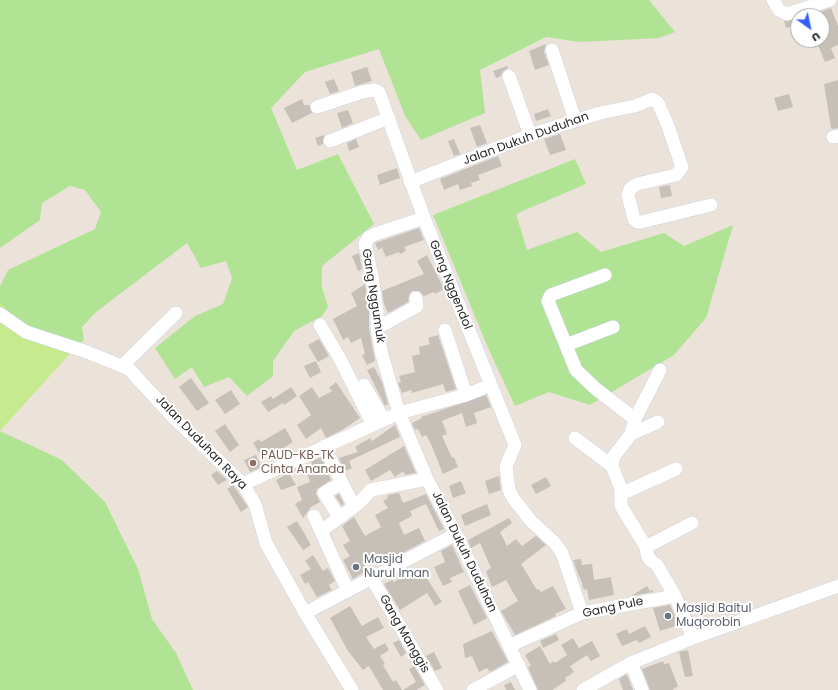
<!DOCTYPE html>
<style>
body{margin:0}
#map{position:relative;width:838px;height:690px;overflow:hidden;background:#ebe3d9;font-family:Poppins,sans-serif}
canvas{display:block}
.north{position:absolute;left:790px;top:8px;width:40px;height:40px;box-sizing:border-box;background:#fff;border:1px solid #a9a9a9;border-radius:50%;rotate:147deg;font-size:11px;font-weight:700;line-height:16px;text-align:center;color:#282828}
.north::after{content:'';display:block;margin:auto;width:14px;height:18px;background:#355ffc;clip-path:polygon(50% 0,100% 100%,50% 72%,0 100%)}
</style>
<div id="map">
<canvas width="838" height="690"></canvas>
<div class="north">U</div>
</div>
<script>
const context = document.querySelector('canvas').getContext('2d');
context.lineJoin = 'round';
function fillPath(path, color) { context.fillStyle = color; context.fill(path, 'evenodd'); }
const shape = rows => new Path2D(rows.map(r => 'M' + r).join(''));
function trace(path, color, width, dash) { context.strokeStyle = color; context.lineWidth = width; context.lineCap = dash ? 'butt' : 'round'; context.setLineDash(dash || []); context.stroke(path); }
function label(font, color, halo, rows, align = 'center') {
  context.font = font + ' Poppins,sans-serif'; context.lineWidth = 4; context.setLineDash([]); context.textBaseline = 'middle'; context.strokeStyle = halo; context.fillStyle = color; for (const [text, x, y, turn = 0] of rows) {
    context.save(); context.translate(x, y); context.rotate((+turn || 0) * Math.PI / 180); context.textAlign = isNaN(turn) ? turn : align; if (halo) context.strokeText(text, 0, 0); context.fillText(text, 0, 0); context.restore();
  }
}
fillPath(shape([
 [0,0,649,0,675,32,659,38,580,42,546,37,480,70,485,113,421,140,405,116,379,49,305,72,271,108,297,170,338,154,374,224,322,266,322,287,328,307,322,316,294,331,273,361,273,376,247,396,229,377,204,387,192,367,175,379,155,348,195,316,223,304,232,278,226,261,201,268,187,243,96,312,82,327,84,340,76,347,42,335,18,321,0,303,0,286,8,270,95,229,101,212,85,190,70,186,42,203,40,220,0,248],
 [575,159,586,184,516,214,527,250,577,232,601,252,664,233,684,246,733,225,706,318,674,355,590,405,549,392,515,406,489,350,433,215],
 [0,431,62,460,105,502,138,569,152,619,176,653,193,690,0,690]
]), '#b1e394');
fillPath(shape([
 [0,303,18,321,42,335,76,347,0,431]
]), '#c6eb8f');
fillPath(shape([
 [831,8,838,26,838,45,831,48,835,58,825,62,816,40,822,40,822,11],
 [798,19,798,24,786,28,784,21],
 [546,44,544,52,549,65,535,70,529,51],
 [507,66,508,68,503,71,501,76,496,78,493,71],
 [367,67,372,81,355,86,351,72],
 [334,79,339,91,330,94,325,82],
 [838,80,838,128,834,129,831,128,824,84],
 [789,94,793,107,778,111,774,98],
 [302,99,304,105,309,105,312,113,292,123,284,108],
 [548,109,551,116,536,121,534,114],
 [348,110,353,123,342,128,337,113],
 [480,125,487,143,477,147,470,128],
 [560,134,566,150,550,155,544,139],
 [324,135,323,144,318,146,315,138],
 [356,139,359,147,349,151,347,143],
 [454,139,460,154,454,156,448,141],
 [498,156,502,166,478,175,480,180,471,183,472,186,460,190,458,184,444,190,440,179],
 [397,168,400,178,380,185,377,175],
 [670,185,672,196,661,198,659,187],
 [419,228,424,240,404,247,406,251,400,254,399,252,386,257,382,248,378,250,375,243],
 [359,253,362,269,358,271,352,256],
 [427,255,444,289,435,294,434,292,424,296,419,291,412,291,409,295,408,302,388,313,384,304,382,291,424,274,417,261],
 [365,284,369,312,369,329,375,361,367,365,362,355,365,354,361,338,351,343,348,337,343,340,333,319,357,306,351,293],
 [438,335,456,389,446,392,443,384,412,393,411,390,402,393,398,383,401,382,399,376,415,372,412,356,420,354,419,347,430,344,428,338],
 [319,339,329,356,318,362,308,345],
 [316,361,321,372,310,378,304,366],
 [374,367,382,382,388,404,385,406,367,370],
 [191,378,209,403,197,411,179,387],
 [336,382,360,418,342,430,326,438,321,428,306,439,297,425,311,415,299,396,312,387,319,398,332,391,329,388],
 [291,387,297,396,284,405,283,403,268,412,261,402,271,396,273,399],
 [231,390,240,404,225,414,215,400],
 [486,395,491,407,474,413,477,423,466,427,462,413,442,421,447,434,442,436,452,458,454,457,458,467,443,474,431,444,426,435,422,437,418,429,415,430,412,423,422,418,421,417],
 [225,424,239,445,230,452,215,431],
 [395,425,400,437,349,461,352,468,345,471,339,458,358,452,355,447,370,438,372,441],
 [285,428,293,442,272,455,268,448,260,454,253,443,259,439,261,442],
 [404,446,416,473,405,475,403,471,395,477,390,470,371,481,365,470],
 [256,455,262,467,250,472,244,460],
 [321,457,331,480,317,489,316,494,320,502,311,507,303,518,295,504,302,500,297,487,310,482,307,473,315,470,311,462],
 [297,468,298,472,290,475,296,485,281,490,276,480],
 [217,471,227,480,218,485,211,475],
 [499,476,501,490,489,494,485,481],
 [546,477,551,486,536,494,531,485],
 [461,481,466,493,453,498,449,486],
 [233,485,248,507,241,512,227,489],
 [399,493,403,503,426,494,444,529,439,531,426,504,410,511,412,516,399,523,404,535,419,528,425,541,384,563,381,556,364,564,367,570,353,579,343,560,350,556,343,545,350,541,342,526,354,517,365,536,381,527,375,515,388,508,383,501,388,498,387,495],
 [339,494,344,504,342,506,335,496],
 [487,504,491,515,465,526,461,515],
 [509,518,512,523,500,532,507,546,516,539,522,546,536,536,546,545,521,564,537,590,539,589,541,592,553,586,566,609,555,614,556,616,515,635,501,611,518,601,506,580,492,587,486,571,491,568,480,543,471,548,468,540],
 [297,521,311,545,303,550,287,527],
 [452,545,464,572,450,578,452,582,443,586,434,567,445,562,441,551],
 [313,555,323,571,328,568,335,581,329,585,332,590,317,597,308,582,305,584,300,575,311,569,305,561],
 [581,559,582,565,592,564,594,580,611,577,614,595,589,600,587,589,584,590,580,577,579,577,574,562,573,560],
 [415,569,419,577,424,574,442,602,435,606,427,593,400,610,384,584,392,580,394,582],
 [470,585,487,618,474,625,458,591],
 [647,586,650,591,653,590,653,592,631,596],
 [670,605,679,625,660,631,653,608],
 [350,606,362,626,378,617,384,628,366,637,374,649,385,643,389,650,380,656,385,664,383,665,393,682,396,680,402,690,383,690,369,666,363,670,348,651,330,618],
 [645,626,651,637,639,643,637,640,622,646,616,634,627,629,629,634],
 [492,631,508,662,490,672,487,668,479,672,472,656,465,658,463,644],
 [556,634,559,640,543,648,540,641],
 [573,638,579,648,592,641,600,656,591,661,587,655,570,666,574,672,565,678,566,681,552,690,538,690,528,667,531,666,525,655,540,646,550,664,554,661,555,663,567,655,561,645],
 [399,640,406,653,401,657,393,643],
 [688,650,693,676,685,677,679,652],
 [434,652,442,668,435,671,426,656],
 [663,661,664,664,669,663,678,686,672,690,650,690,642,669],
 [414,666,425,685,416,690,403,690,416,682,409,669],
 [625,675,627,675,633,690,623,690,619,679],
 [511,682,515,690,506,690,504,685]
]), '#c6c0b9');
const minor = shape([
 [773,0,779,10,787,14,830,0],
 [552,50,575,120],
 [509,76,530,135],
 [317,107,362,92,375,90,379,92,424,218,515,445,506,466,509,490,513,498,531,521,554,542,562,553,582,613],
 [833,137,838,136],
 [330,141,389,118],
 [410,182,530,135,600,113,635,106,652,99,658,103,668,126,682,167,676,175,637,184,630,189,628,195,634,219,637,222,641,222,711,205],
 [424,218,375,234,369,237,365,244,372,276,377,311,377,328,382,355,399,413,427,479,456,534,530,690],
 [605,275,551,295,548,301,576,370,596,389,635,419,631,434,614,456,612,466,621,489,621,506,646,547,647,554,650,560,657,565,675,596,693,638],
 [0,314,26,332,87,352,129,369,175,419,243,484,255,504,266,543,305,613,352,690],
 [320,325,339,357,373,425],
 [377,328,417,306,416,298],
 [445,330,466,395],
 [566,345,613,327],
 [122,366,176,313],
 [364,385,384,420],
 [635,419,660,370],
 [631,434,658,422],
 [575,438,612,466],
 [324,446,342,483,324,493,339,517],
 [342,483,354,506],
 [243,484,399,413,466,395,491,385],
 [621,494,676,469],
 [314,516,348,591],
 [321,531,359,503,371,490,427,479],
 [646,547,692,523],
 [371,577,437,690],
 [305,613,456,534],
 [509,646,582,613,675,596],
 [631,663,642,690],
 [473,690,519,665],
 [583,690,631,663,693,638,838,586]
]);
trace(minor, '#ced3e2', 14);
trace(minor, '#fff', 13);
for (const [x, y, r, color] of [
 [253,463,4,"#8d6e63"],
 [356,567,4,"#6b7280"],
 [668,616,4,"#6b7280"]
]) { const dot = new Path2D(); dot.arc(x, y, r, 0, 2 * Math.PI); context.fillStyle = color; context.fill(dot); trace(dot, '#fff', 1.5); }
label('12px', '#282828', '#fff', [
 ["Jalan Dukuh Duduhan",526,139,-20],
 ["Gang Nggendol",450,285,68],
 ["Gang Nggumuk",373,296,81],
 ["Jalan Duduhan Raya",201,443,46],
 ["Jalan Dukuh Duduhan",464,552,64],
 ["Gang Pule",613,608,-12],
 ["Gang Manggis",404,634,60]
]);
label('12px', '#785e54', '#fff', [
 ["PAUD-KB-TK",261,456],
 ["Cinta Ananda",261,470]
], 'left');
label('12px', '#5b616d', '#fff', [
 ["Masjid",364,560],
 ["Nurul Iman",364,574],
 ["Masjid Baitul",676,609],
 ["Muqorobin",676,623]
], 'left');
</script>
